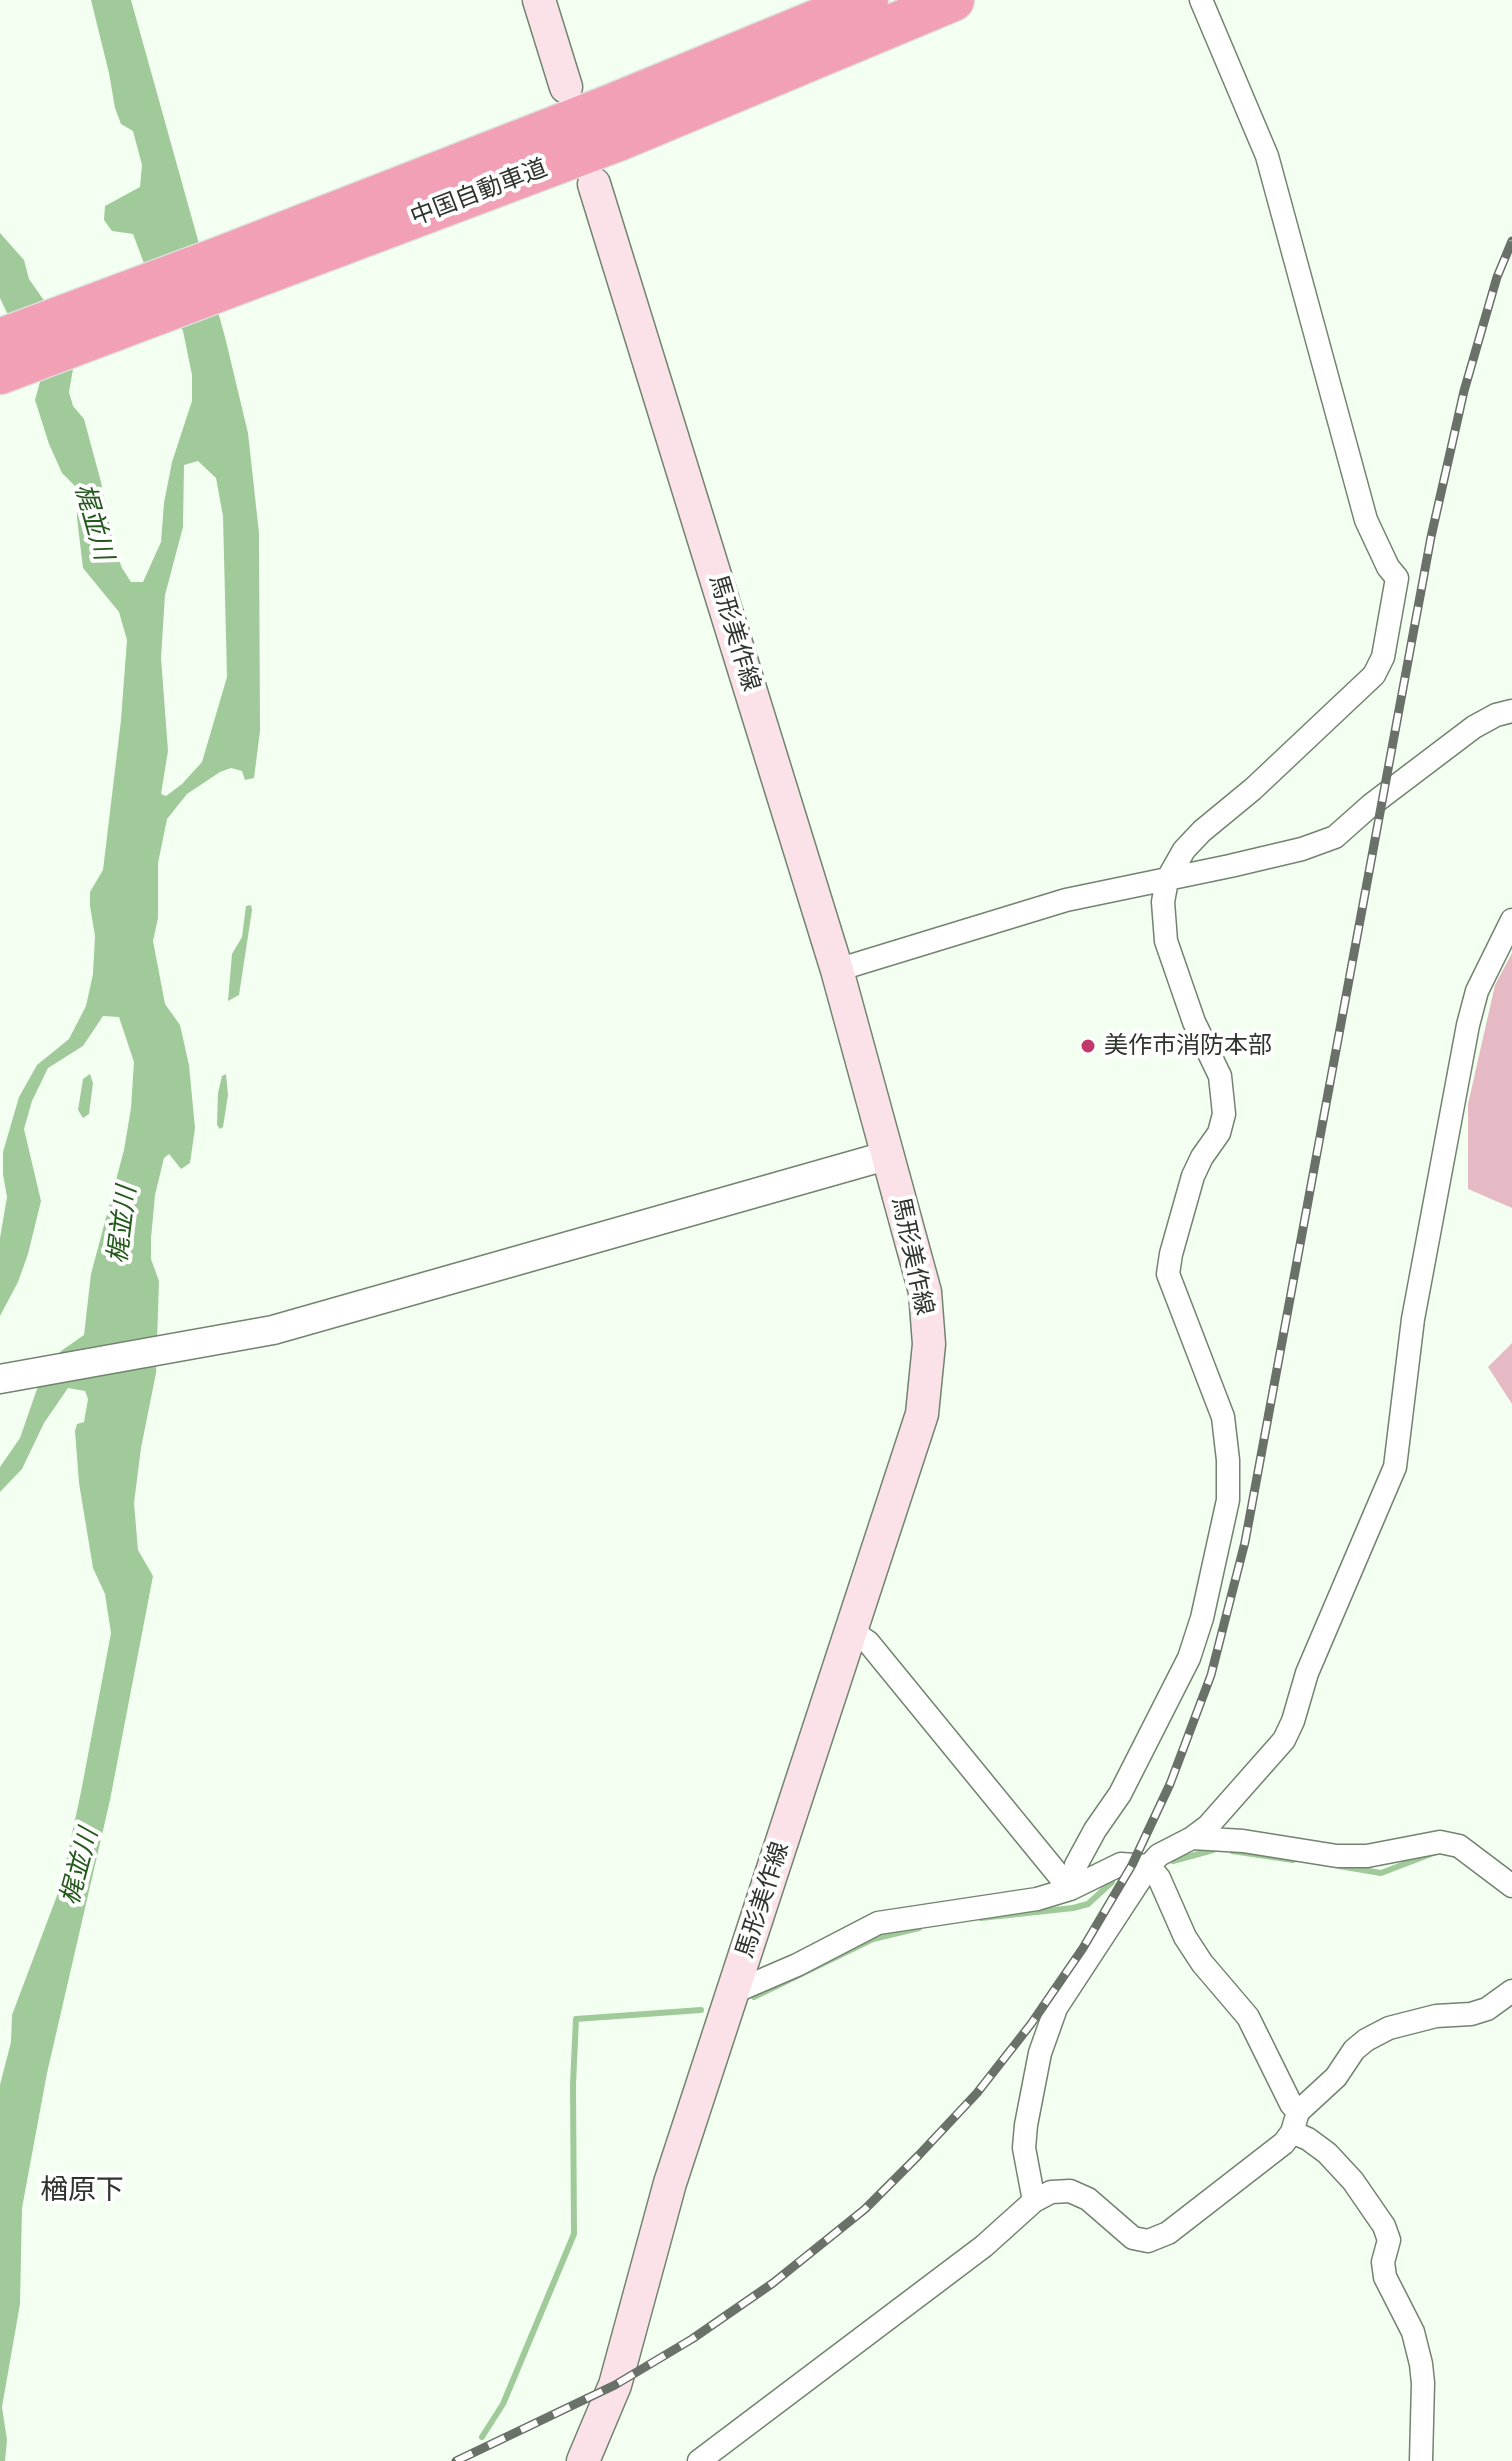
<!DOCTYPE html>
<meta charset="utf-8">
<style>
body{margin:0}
canvas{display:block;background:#f3fff1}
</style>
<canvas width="1512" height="2461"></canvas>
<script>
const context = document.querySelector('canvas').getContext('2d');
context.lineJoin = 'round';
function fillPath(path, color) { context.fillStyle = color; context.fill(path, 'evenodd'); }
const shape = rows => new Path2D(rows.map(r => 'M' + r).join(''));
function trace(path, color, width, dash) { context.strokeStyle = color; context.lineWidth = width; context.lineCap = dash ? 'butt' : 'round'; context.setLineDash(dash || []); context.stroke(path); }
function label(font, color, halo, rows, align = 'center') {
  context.font = font + ' "Open Sans","Noto Sans JP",sans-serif'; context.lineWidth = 8; context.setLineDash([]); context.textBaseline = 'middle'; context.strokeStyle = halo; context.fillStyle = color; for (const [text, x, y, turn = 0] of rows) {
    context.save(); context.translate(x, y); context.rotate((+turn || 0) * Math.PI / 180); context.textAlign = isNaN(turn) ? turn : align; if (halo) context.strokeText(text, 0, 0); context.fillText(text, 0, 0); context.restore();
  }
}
fillPath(shape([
 [1512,953,1512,1208,1468,1189,1468,1104,1495,985],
 [1512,1343,1512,1404,1488,1367]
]), '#e5bac4');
fillPath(shape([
 [91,0,131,0,225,337,248,433,259,533,260,731,254,778,245,780,242,771,231,768,220,772,187,794,167,819,158,863,158,918,153,941,165,1004,180,1025,189,1065,195,1128,190,1163,181,1169,169,1154,164,1158,155,1195,151,1238,151,1259,159,1281,156,1373,141,1448,134,1503,138,1550,153,1576,110,1800,47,2073,22,2208,20,2304,2,2407,7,2440,5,2461,0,2461,0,2085,11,2042,12,2015,61,1885,81,1792,111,1633,105,1594,93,1568,79,1483,75,1431,77,1424,84,1422,88,1399,85,1391,68,1388,44,1423,22,1469,0,1492,0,1467,20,1438,37,1389,61,1351,84,1335,91,1274,124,1150,131,1108,134,1062,119,1017,103,1016,83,1046,48,1068,32,1101,24,1129,41,1201,28,1254,18,1282,0,1316,0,1238,7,1197,3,1174,3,1152,19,1097,37,1065,69,1039,86,1006,93,974,95,936,90,906,90,892,103,870,121,720,127,640,119,612,83,568,77,518,77,488,62,473,49,444,35,400,40,382,0,298,0,233,24,260,29,279,45,302,73,369,69,392,73,406,84,419,101,482,114,547,122,568,131,582,143,582,161,542,164,503,172,462,192,401,192,375,183,331,145,266,133,234,112,231,104,220,105,206,140,187,142,165,133,131,121,124,115,108,109,73],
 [198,461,216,478,223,516,227,677,202,762,182,784,166,796,161,794,168,751,161,658,165,595,183,527,184,465],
 [251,905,252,910,239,995,228,1001,232,954,242,937,246,906],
 [90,1074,93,1083,89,1114,83,1118,78,1110,83,1079],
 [226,1074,228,1095,223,1127,220,1129,217,1125,218,1093,222,1076]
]), '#a1ca9a');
trace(shape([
 [1232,1851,1293,1860],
 [1173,1861,1213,1850],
 [1339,1866,1381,1873,1436,1852],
 [981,1918,1073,1908,1088,1904,1112,1882],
 [754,1997,873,1939,919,1928],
 [482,2437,503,2404,574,2234,573,2084,576,2019,701,2010]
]), '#a1ca9a', 6);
const minor = shape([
 [837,970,1066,900,1230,866,1302,849,1335,837,1371,805,1474,727,1496,715,1512,711],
 [852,1631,868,1642,1070,1889],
 [1192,1838,1243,1841,1337,1856,1367,1856,1440,1842,1459,1846,1512,1886],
 [1070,1889,1076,1865,1095,1830,1120,1794,1189,1658,1202,1618,1228,1500,1228,1460,1223,1417,1168,1274,1171,1254,1193,1176,1202,1157,1219,1133,1224,1114,1220,1076,1194,1022,1166,941,1163,902,1167,880,1184,850,1202,831,1253,789,1374,675,1383,657,1397,578,1388,567,1366,520,1267,156,1201,0],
 [732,1993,797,1965,878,1923,1037,1899,1070,1889,1121,1864,1149,1866,1159,1878,1185,1937,1202,1963,1248,2017,1291,2104,1298,2112],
 [1292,2132,1308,2139,1327,2153,1353,2181,1384,2226,1389,2240,1383,2262,1385,2277,1413,2332,1421,2364,1423,2383,1421,2461],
 [1034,2201,1051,2192,1070,2191,1088,2199,1133,2238,1148,2241,1168,2233,1284,2143,1292,2132,1298,2112,1336,2077,1354,2050,1366,2040,1389,2028,1436,2016,1471,2014,1487,2009,1512,1991],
 [699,2461,984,2246,1034,2201,1024,2148,1026,2125,1040,2053,1056,2008,1149,1866,1159,1855,1192,1838,1208,1826,1284,1740,1293,1721,1307,1673,1395,1467,1413,1319,1468,1025,1477,991,1512,920]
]);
const tertiary = shape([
 [0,1379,273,1330,889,1155]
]);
const secondary = shape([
 [539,0,566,87],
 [583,2461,615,2385,670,2183,922,1414,929,1344,925,1292,837,970,594,184]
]);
const motorway = shape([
 [0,340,222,257,612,105,867,0],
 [0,373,618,140,953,0]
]);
trace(minor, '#72836f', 25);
trace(tertiary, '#72836f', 31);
trace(secondary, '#72836f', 35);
trace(motorway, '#dedfdd', 45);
trace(minor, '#fff', 22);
trace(tertiary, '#fff', 28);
trace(secondary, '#fbe2e9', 32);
trace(motorway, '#f2a0b6', 42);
const rail = shape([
 [456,2461,615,2385,692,2339,773,2283,865,2209,918,2156,977,2093,1031,2024,1083,1948,1132,1865,1170,1784,1211,1675,1245,1542,1431,537,1464,391,1497,277,1512,241]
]);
trace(rail, '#697168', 9);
trace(rail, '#fff', 6, [18]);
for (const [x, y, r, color] of [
 [1088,1046,8,"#c3376a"]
]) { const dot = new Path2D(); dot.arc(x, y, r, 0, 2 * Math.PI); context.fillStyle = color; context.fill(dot); trace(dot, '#fff', 3); }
label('24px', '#2e352d', '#fff', [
 ["中国自動車道",479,193,-21],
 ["馬形美作線",734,633,73],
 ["馬形美作線",912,1256,78],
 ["馬形美作線",763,1900,-72]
]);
label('24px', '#2e352d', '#fff', [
 ["美作市消防本部",1104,1046]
], 'left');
label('italic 26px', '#23591a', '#fff', [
 ["梶並川",93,522,74],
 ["梶並川",123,1225,-83],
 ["梶並川",80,1867,-75]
]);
label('28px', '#2e352d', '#fff', [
 ["楢原下",82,2191]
]);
</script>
